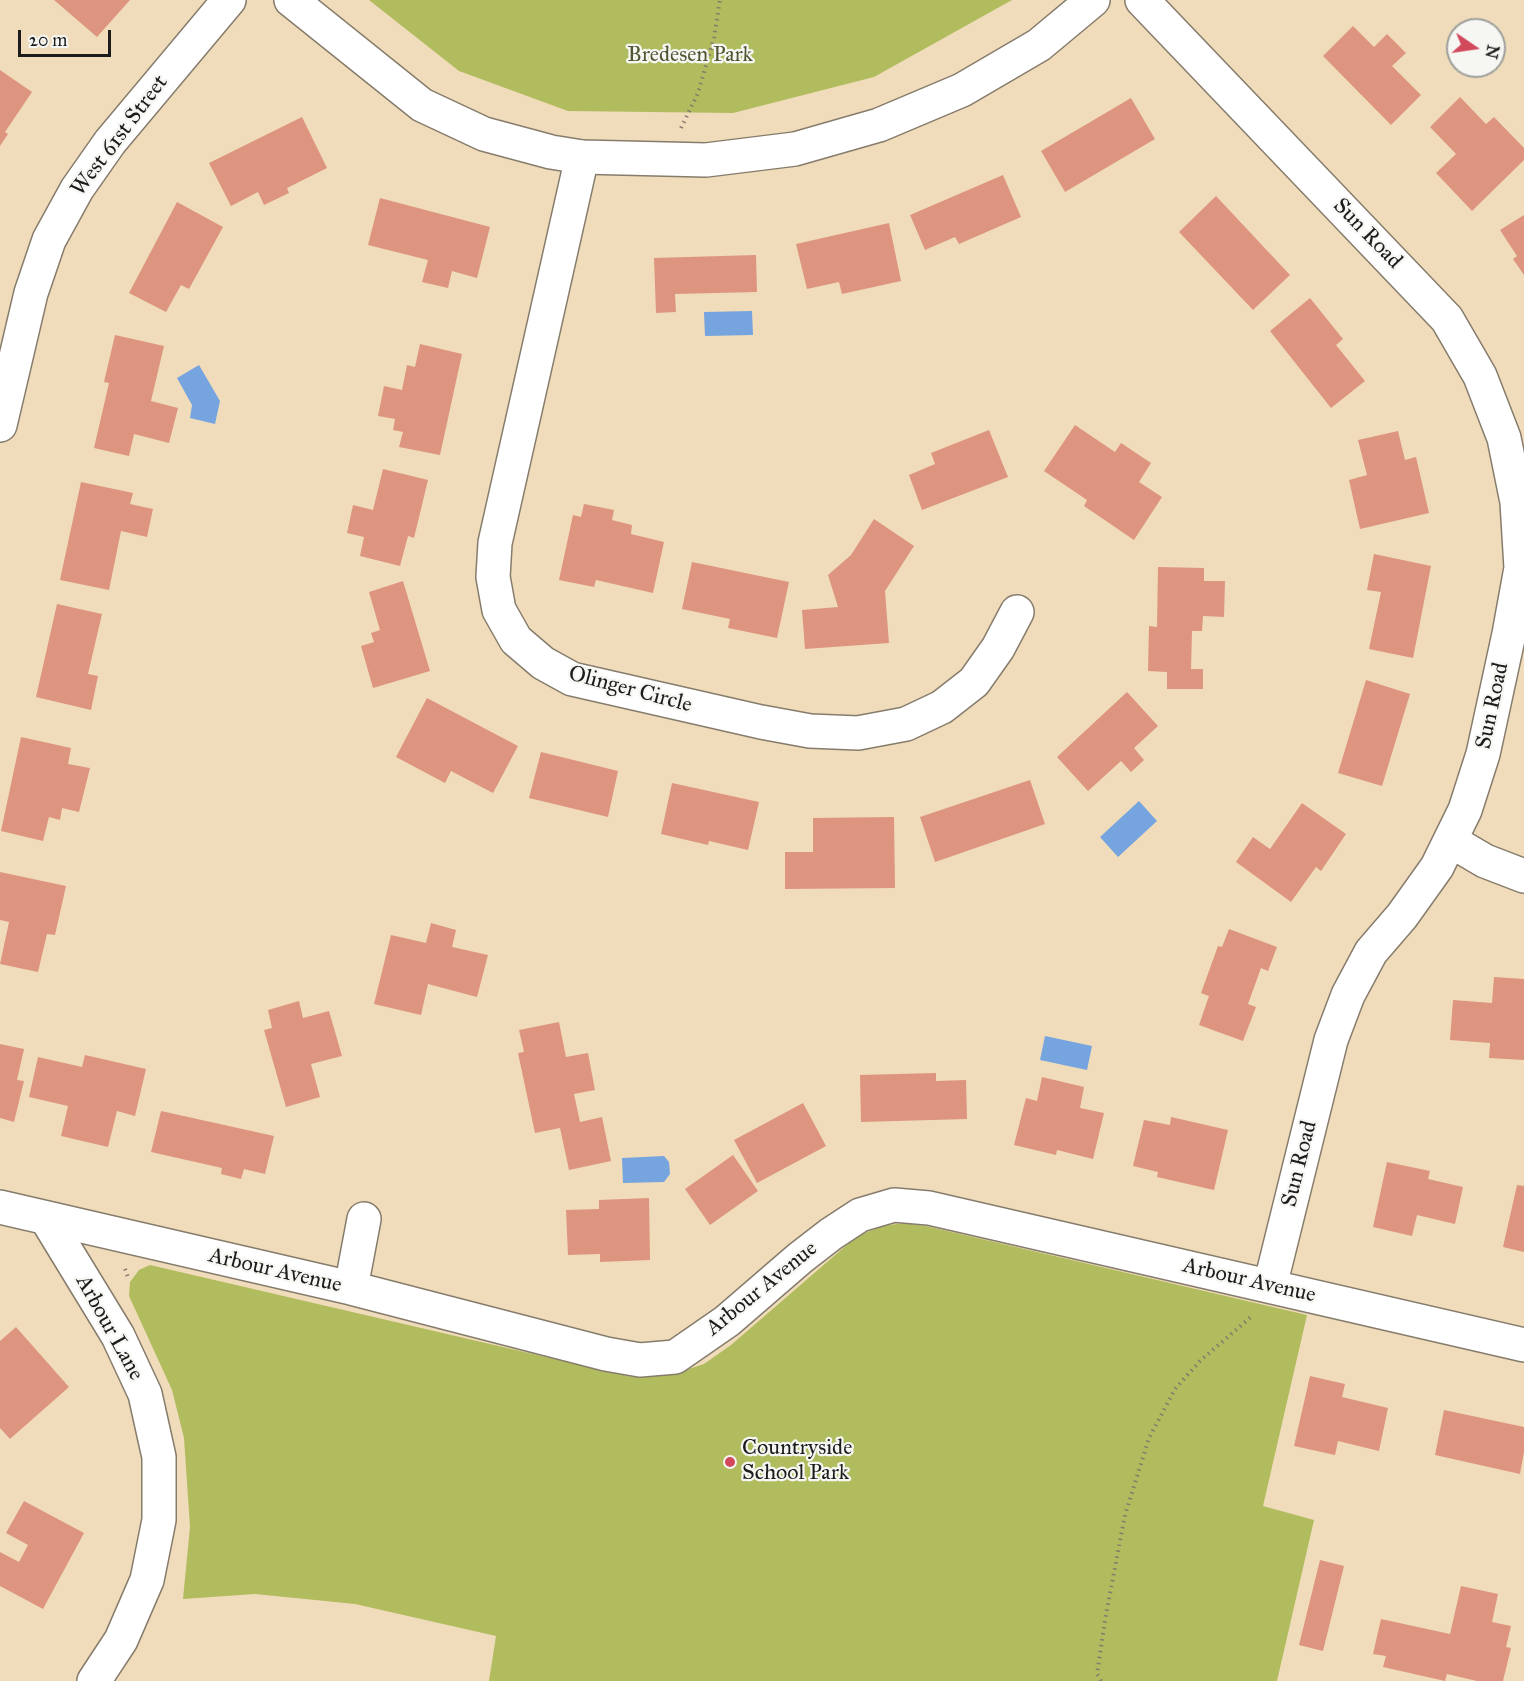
<!DOCTYPE html>
<style>
body{margin:0}
#map{position:relative;width:1524px;height:1681px;overflow:hidden;background:#f0dcbb;font-family:"IM FELL Great Primer",serif}
canvas{display:block}
.north{position:absolute;left:1446px;top:18px;width:60px;height:60px;box-sizing:border-box;background:#f6f6f2;border:2px solid #9f9f9c;border-radius:50%;rotate:103deg;font-size:16px;font-weight:700;line-height:24px;text-align:center;color:#1c1c1c}
.north::after{content:'';display:block;margin:auto;width:21px;height:27px;background:#d1495b;clip-path:polygon(50% 0,100% 100%,50% 72%,0 100%)}
.scale{position:absolute;left:18px;top:30px;width:93px;height:27px;box-sizing:border-box;border:3px solid #1c1c1c;border-top:0;padding-left:8px;font-size:18px;line-height:21px;white-space:nowrap;color:#1c1c1c;-webkit-text-stroke:4px #f6f6f2;paint-order:stroke}
</style>
<div id="map">
<canvas width="1524" height="1681"></canvas>
<div class="north">N</div>
<div class="scale">20 m</div>
</div>
<script>
const context = document.querySelector('canvas').getContext('2d');
context.lineJoin = 'round';
function fillPath(path, color) { context.fillStyle = color; context.fill(path, 'evenodd'); }
const shape = rows => new Path2D(rows.map(r => 'M' + r).join(''));
function trace(path, color, width, dash) { context.strokeStyle = color; context.lineWidth = width; context.lineCap = dash ? 'butt' : 'round'; context.setLineDash(dash || []); context.stroke(path); }
function label(font, color, halo, rows, align = 'center') {
  context.font = font + ' "IM FELL Great Primer",serif'; context.lineWidth = 4.5; context.setLineDash([]); context.textBaseline = 'middle'; context.strokeStyle = halo; context.fillStyle = color; for (const [text, x, y, turn = 0] of rows) {
    context.save(); context.translate(x, y); context.rotate((+turn || 0) * Math.PI / 180); context.textAlign = isNaN(turn) ? turn : align; if (halo) context.strokeText(text, 0, 0); context.fillText(text, 0, 0); context.restore();
  }
}
fillPath(shape([
 [369,0,1012,0,874,77,733,113,568,111,459,71],
 [904,1223,926,1226,1307,1315,1263,1506,1314,1520,1277,1681,489,1681,496,1636,355,1604,255,1594,183,1599,190,1527,184,1438,172,1390,129,1296,130,1282,139,1270,150,1265,632,1377,673,1374,704,1364,731,1345,849,1243,865,1233,883,1226]
]), '#b1bc5e');
fillPath(shape([
 [752,311,753,335,705,336,704,312],
 [199,365,220,401,215,424,190,418,192,405,177,378],
 [1139,801,1157,821,1118,857,1100,837],
 [1045,1036,1092,1046,1087,1070,1040,1060],
 [664,1156,669,1162,670,1174,664,1182,623,1183,622,1158]
]), '#75a4de');
fillPath(shape([
 [54,0,130,0,97,37],
 [1353,26,1374,47,1387,34,1406,53,1392,66,1421,95,1391,125,1323,56],
 [0,70,32,92,5,132,8,134,0,146],
 [1460,97,1486,124,1494,117,1524,148,1524,160,1472,211,1436,173,1456,154,1430,127],
 [1131,98,1155,139,1065,192,1041,151],
 [302,117,327,168,287,188,289,193,264,205,258,192,231,206,209,163],
 [1003,175,1021,217,959,244,955,237,925,250,910,215],
 [1216,196,1290,275,1253,310,1179,232],
 [380,198,490,227,477,278,452,271,448,288,422,282,428,260,368,245],
 [177,202,223,227,189,289,181,285,166,312,129,293],
 [1524,215,1524,275,1513,259,1517,256,1500,230],
 [889,223,901,281,842,294,839,282,807,289,796,244],
 [756,255,757,292,675,294,676,312,656,313,654,258],
 [1310,298,1343,339,1336,345,1365,381,1331,408,1270,331],
 [115,335,164,346,151,401,178,408,169,443,134,434,129,456,94,448,109,383,104,382],
 [420,344,462,354,440,455,399,447,403,432,393,430,395,419,378,416,384,386,402,390,407,365,415,367],
 [1075,425,1115,452,1121,443,1151,463,1139,482,1162,497,1134,540,1084,506,1087,500,1044,471],
 [989,430,1008,477,922,510,909,475,935,464,931,453],
 [1398,431,1405,460,1416,457,1429,513,1360,529,1349,480,1367,475,1358,440],
 [383,469,428,480,414,538,408,536,400,566,360,556,364,537,347,533,353,505,373,510],
 [81,482,133,493,130,504,153,509,147,537,121,531,109,590,60,580],
 [584,504,614,510,612,520,632,525,631,534,664,542,653,593,596,580,594,587,559,580,573,515,581,517],
 [874,519,914,546,885,591,889,643,805,649,802,610,838,607,828,575,851,555],
 [1374,554,1431,566,1413,658,1369,649,1381,592,1367,590],
 [692,562,789,582,777,638,728,628,730,619,682,609],
 [1158,567,1204,568,1204,581,1225,581,1224,617,1203,616,1202,631,1192,631,1191,669,1203,669,1203,689,1167,689,1167,672,1148,671,1149,626,1157,627],
 [403,581,430,671,373,688,361,646,374,642,371,633,380,630,369,592],
 [57,604,102,614,88,674,98,676,91,710,36,697],
 [1366,680,1410,694,1382,786,1338,773],
 [1127,692,1158,726,1134,748,1144,760,1131,772,1121,761,1088,791,1057,757],
 [427,698,518,746,493,793,451,771,445,783,396,757],
 [21,737,71,748,68,764,90,768,79,812,62,808,60,820,49,817,43,841,1,831],
 [541,752,618,771,608,817,529,798],
 [1030,780,1045,824,935,862,920,817],
 [672,783,759,802,748,850,709,841,708,845,661,834],
 [1302,803,1346,834,1321,871,1316,867,1291,902,1236,862,1253,837,1270,849],
 [894,817,895,888,785,889,785,852,813,852,813,818],
 [0,872,66,886,55,935,47,934,38,972,0,964,9,922,0,920],
 [431,923,456,930,452,947,488,955,477,997,428,984,421,1015,374,1004,391,935,426,943],
 [1229,929,1277,947,1268,971,1261,968,1248,1004,1256,1007,1243,1041,1199,1025,1209,996,1201,993,1218,946,1222,947],
 [1494,977,1524,979,1524,1060,1489,1058,1490,1043,1450,1040,1453,1000,1492,1003],
 [299,1001,303,1018,329,1011,342,1056,311,1064,320,1097,286,1107,264,1030,272,1028,268,1010],
 [559,1022,566,1057,588,1053,595,1090,574,1094,580,1122,602,1117,611,1161,569,1170,560,1128,535,1133,518,1053,524,1052,519,1030],
 [0,1044,24,1049,17,1080,24,1081,14,1122,0,1118],
 [85,1055,146,1069,135,1116,117,1111,108,1147,61,1136,68,1106,29,1097,38,1057,82,1067],
 [936,1073,936,1081,966,1080,967,1119,861,1122,860,1075],
 [1042,1077,1084,1087,1080,1108,1104,1113,1093,1159,1057,1150,1056,1155,1014,1145,1026,1098,1037,1101],
 [803,1103,826,1146,757,1183,734,1140],
 [161,1111,274,1136,265,1174,244,1169,241,1179,221,1174,222,1168,151,1152],
 [1171,1117,1228,1130,1214,1190,1157,1177,1158,1172,1133,1166,1144,1120,1170,1125],
 [733,1155,758,1191,710,1225,685,1189],
 [1387,1162,1430,1171,1428,1179,1463,1187,1455,1224,1417,1215,1412,1236,1373,1227],
 [1517,1185,1524,1186,1524,1252,1503,1247],
 [649,1198,650,1260,600,1262,600,1254,568,1255,566,1210,599,1209,599,1200],
 [16,1327,69,1387,10,1439,0,1428,0,1341],
 [1310,1376,1345,1384,1342,1397,1388,1408,1379,1451,1338,1441,1335,1455,1294,1446],
 [1444,1410,1524,1427,1524,1452,1520,1474,1435,1455],
 [24,1501,84,1533,43,1609,0,1586,0,1552,19,1562,28,1545,6,1533],
 [1320,1560,1344,1566,1323,1651,1299,1645],
 [1461,1586,1498,1594,1492,1622,1511,1626,1506,1647,1511,1648,1503,1681,1477,1681,1447,1674,1445,1681,1383,1667,1386,1656,1373,1654,1381,1619,1450,1634]
]), '#dd957f');
const minor = shape([
 [1142,0,1447,319,1480,376,1504,438,1517,502,1521,568,1509,634,1483,754,1465,810,1437,867,1402,916,1371,952,1348,995,1331,1040,1270,1286],
 [582,157,495,543,493,577,499,610,516,640,543,663,572,679,761,722,810,731,858,733,906,724,942,707,974,682,998,648,1017,612],
 [0,425,31,293,49,240,77,189,110,142,229,0],
 [1451,841,1485,861,1524,876],
 [0,1207,351,1288,606,1354,640,1360,675,1357,727,1321,800,1258,831,1234,860,1215,894,1205,929,1208,1524,1345],
 [46,1218,118,1336,145,1394,159,1457,159,1520,147,1580,121,1640,94,1681],
 [351,1288,364,1219]
]);
const tertiary = shape([
 [291,0,422,105,484,134,551,152,582,157,706,160,795,149,879,125,962,90,1039,45,1093,0]
]);
trace(minor, '#867c6c', 36);
trace(tertiary, '#867c6c', 36);
trace(shape([
 [681,128,698,93,714,38,720,0],
 [125,1269,129,1280],
 [1101,1681,1097,1674,1105,1620,1125,1515,1149,1438,1175,1389,1200,1361,1252,1316]
]), '#867c6c', 4, [1.5, 4.5]);
trace(minor, '#fff', 33);
trace(tertiary, '#fff', 33);
for (const [x, y, r, color] of [
 [730,1462,6,"#d1495b"]
]) { const dot = new Path2D(); dot.arc(x, y, r, 0, 2 * Math.PI); context.fillStyle = color; context.fill(dot); trace(dot, '#f6f6f2', 2); }
label('22px', '#505433', '#f6f6f2', [
 ["Bredesen Park",690,56]
]);
label('22px', '#1c1c1c', '#f6f6f2', [
 ["West 61st Street",120,136,-53],
 ["Sun Road",1367,234,46],
 ["Olinger Circle",630,690,15],
 ["Sun Road",1493,706,-78],
 ["Sun Road",1300,1164,-76],
 ["Arbour Avenue",275,1271,13],
 ["Arbour Avenue",1249,1281,13],
 ["Arbour Avenue",762,1289,-39],
 ["Arbour Lane",109,1328,61]
]);
label('22px', '#1c1c1c', '#f6f6f2', [
 ["Countryside",742,1449],
 ["School Park",742,1474]
], 'left');
</script>
